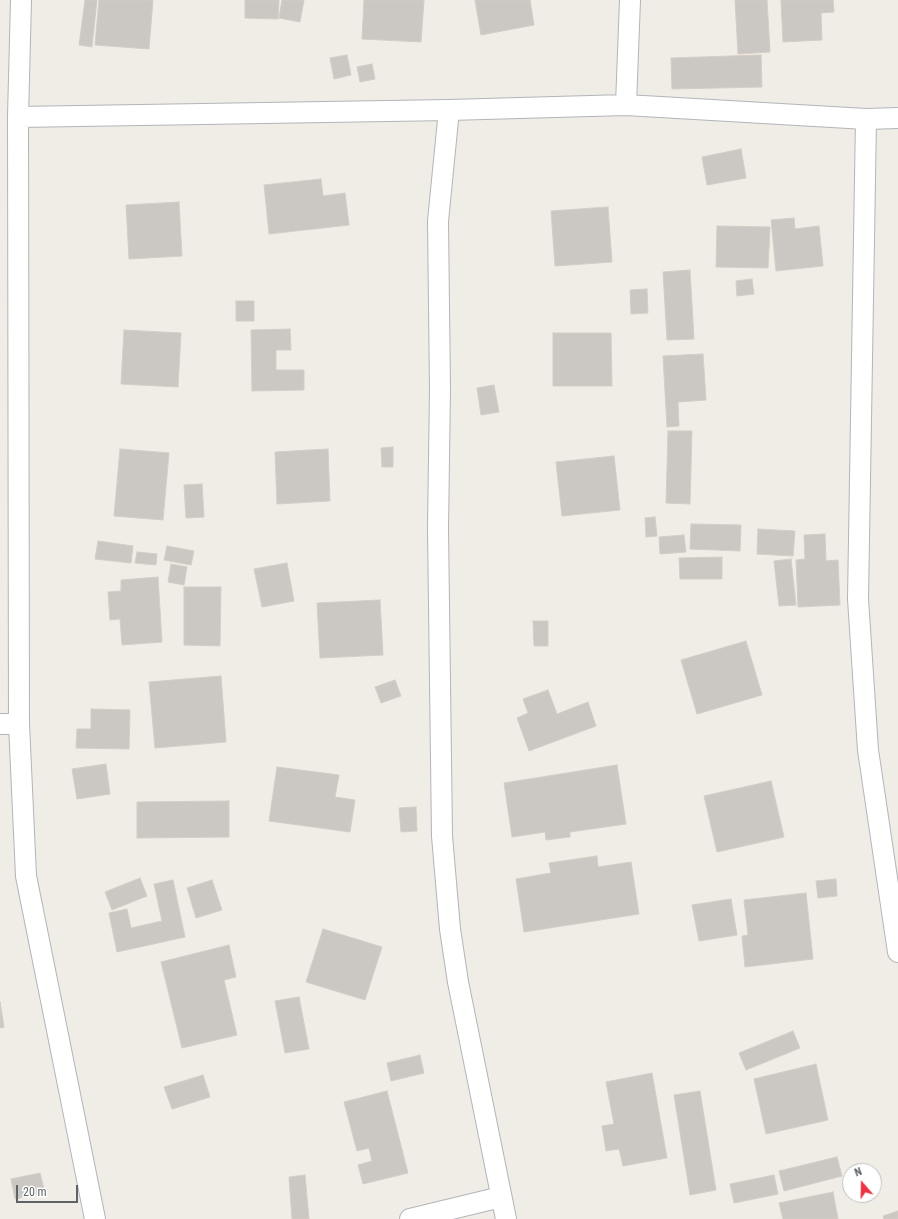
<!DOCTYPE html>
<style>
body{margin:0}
#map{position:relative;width:898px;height:1219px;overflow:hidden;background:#f0ece6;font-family:"Roboto Condensed",sans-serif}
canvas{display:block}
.north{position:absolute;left:842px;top:1163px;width:40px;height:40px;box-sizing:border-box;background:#fff;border:1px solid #bfc1c2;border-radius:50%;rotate:340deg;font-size:11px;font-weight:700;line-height:16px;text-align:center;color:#5e6367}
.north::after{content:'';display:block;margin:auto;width:14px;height:18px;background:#eb3243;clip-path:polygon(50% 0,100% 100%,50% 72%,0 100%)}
.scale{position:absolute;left:16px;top:1185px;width:62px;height:18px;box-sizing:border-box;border:2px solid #5e6367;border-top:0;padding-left:5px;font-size:12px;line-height:14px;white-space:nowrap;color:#5e6367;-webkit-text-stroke:3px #fff;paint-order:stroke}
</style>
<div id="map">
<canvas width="898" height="1219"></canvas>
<div class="north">N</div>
<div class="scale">20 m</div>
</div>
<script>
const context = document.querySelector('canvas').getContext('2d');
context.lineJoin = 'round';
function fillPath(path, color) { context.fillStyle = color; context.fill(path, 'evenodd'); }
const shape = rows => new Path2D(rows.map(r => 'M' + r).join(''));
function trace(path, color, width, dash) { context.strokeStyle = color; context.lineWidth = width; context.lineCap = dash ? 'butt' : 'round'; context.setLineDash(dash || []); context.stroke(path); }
const building = shape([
 [85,0,97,0,92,47,79,45,85,0],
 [99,0,153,0,149,49,95,45,99,0],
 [245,0,279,0,278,19,245,18,245,0],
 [282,0,304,0,300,22,279,18,282,0],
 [364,0,424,0,421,42,362,39,364,0],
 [475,0,530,0,534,25,481,35,475,0],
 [735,0,767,0,770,52,738,54,735,0],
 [781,0,833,0,834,12,821,13,822,40,783,42,781,0],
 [347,55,351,75,334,79,330,58,347,55],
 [761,55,762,87,672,89,671,58,761,55],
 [372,64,375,79,360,82,357,67,372,64],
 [741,149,746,178,707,185,702,157,741,149],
 [321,179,323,196,345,193,349,225,269,234,264,185,321,179],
 [179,202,182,256,129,259,126,205,179,202],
 [608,207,612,262,555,266,551,211,608,207],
 [794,218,795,229,819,226,823,266,776,271,771,220,794,218],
 [717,226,770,227,768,268,716,267,717,226],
 [690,270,694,339,667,340,663,272,690,270],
 [752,279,754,294,737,296,736,281,752,279],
 [647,289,648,313,631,314,630,290,647,289],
 [236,301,254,301,254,321,236,321,236,301],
 [290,329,291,350,276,350,276,370,304,370,304,390,252,391,251,330,290,329],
 [124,330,181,333,178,387,121,384,124,330],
 [553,333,611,333,612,386,553,386,553,333],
 [703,354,706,400,678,402,679,426,667,427,663,356,703,354],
 [494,385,499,412,481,415,477,388,494,385],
 [668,431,692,431,690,504,666,503,668,431],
 [393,447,393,467,382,467,381,448,393,447],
 [120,449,169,453,163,520,114,516,120,449],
 [328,449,330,501,277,504,275,452,328,449],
 [614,456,620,510,562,516,556,462,614,456],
 [202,484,204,517,186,518,184,485,202,484],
 [655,517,657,536,646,537,645,518,655,517],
 [691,524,741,525,740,551,690,549,691,524],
 [758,529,795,531,793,556,757,554,758,529],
 [825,534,826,561,838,560,840,605,798,607,796,560,805,559,804,535,825,534],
 [684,535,686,552,660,554,659,537,684,535],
 [98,541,133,546,131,563,95,559,98,541],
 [167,546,194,551,191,565,164,560,167,546],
 [137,552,157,554,156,565,135,563,137,552],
 [722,557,722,579,680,579,679,558,722,557],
 [791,559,796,605,779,606,774,561,791,559],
 [287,563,294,601,262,607,254,569,287,563],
 [171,564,187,567,184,585,168,582,171,564],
 [158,577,162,642,122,645,120,619,110,620,108,592,121,591,121,580,158,577],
 [184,587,221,587,220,646,184,645,184,587],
 [380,600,383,655,320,658,317,603,380,600],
 [533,621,548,621,548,646,534,646,533,621],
 [746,641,762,695,697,714,681,660,746,641],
 [221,676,226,742,155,748,149,682,221,676],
 [395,680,401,696,381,703,375,687,395,680],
 [548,690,557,714,588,702,596,726,529,751,517,718,528,713,523,699,548,690],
 [91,709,130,710,129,749,76,748,77,729,91,729,91,709],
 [106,764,110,794,77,799,72,769,106,764],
 [617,765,626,824,570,832,570,837,546,840,545,832,512,837,504,783,617,765],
 [277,767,339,775,335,797,355,800,350,832,269,821,277,767],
 [771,781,784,837,717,852,704,796,771,781],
 [229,801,229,837,137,838,137,802,229,801],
 [416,807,417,831,401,832,399,808,416,807],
 [597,856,598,867,631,862,639,914,524,932,516,879,551,873,549,863,597,856],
 [140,878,147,896,112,910,105,892,140,878],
 [836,879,837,896,818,898,816,881,836,879],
 [173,880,185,937,117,952,109,913,127,909,131,928,162,921,154,884,173,880],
 [212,880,222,910,196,918,187,888,212,880],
 [806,893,813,959,745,967,742,936,748,935,744,900,806,893],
 [731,899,737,935,699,941,692,905,731,899],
 [323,929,382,947,365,1000,306,982,323,929],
 [229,945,236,977,224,980,237,1035,182,1048,161,962,229,945],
 [299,997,309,1049,285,1053,275,1001,299,997],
 [0,1002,4,1027,0,1028,0,1002],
 [793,1031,800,1048,746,1070,739,1053,793,1031],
 [420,1055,424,1073,391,1081,387,1063,420,1055],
 [816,1064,828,1120,766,1134,754,1079,816,1064],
 [652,1073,667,1158,623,1166,619,1149,606,1151,602,1126,614,1124,606,1082,652,1073],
 [203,1075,210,1097,172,1109,164,1087,203,1075],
 [387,1091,408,1173,363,1184,358,1165,372,1161,369,1148,357,1151,344,1102,387,1091],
 [700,1091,716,1190,690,1195,674,1095,700,1091],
 [837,1157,842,1176,784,1191,779,1171,837,1157],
 [40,1173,45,1193,15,1199,11,1179,40,1173],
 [305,1175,309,1219,292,1219,289,1177,305,1175],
 [774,1175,778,1194,734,1203,730,1184,774,1175],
 [833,1192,838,1219,783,1219,779,1203,833,1192],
 [898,1211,898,1219,884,1219,883,1216,898,1211]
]);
fillPath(building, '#cbc7c2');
trace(building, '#d5cdc4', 1);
const minor = shape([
 [21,0,18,117,19,724,26,876,95,1219],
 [626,105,630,0],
 [449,110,438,221,440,389,438,528,442,836,450,929,458,982,506,1219],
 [18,117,449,110,626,105,866,119,898,118],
 [866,119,858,599,868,750,898,952],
 [0,724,19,724],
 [410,1219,501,1197]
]);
trace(minor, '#b2b5b9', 22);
trace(minor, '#fff', 20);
</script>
